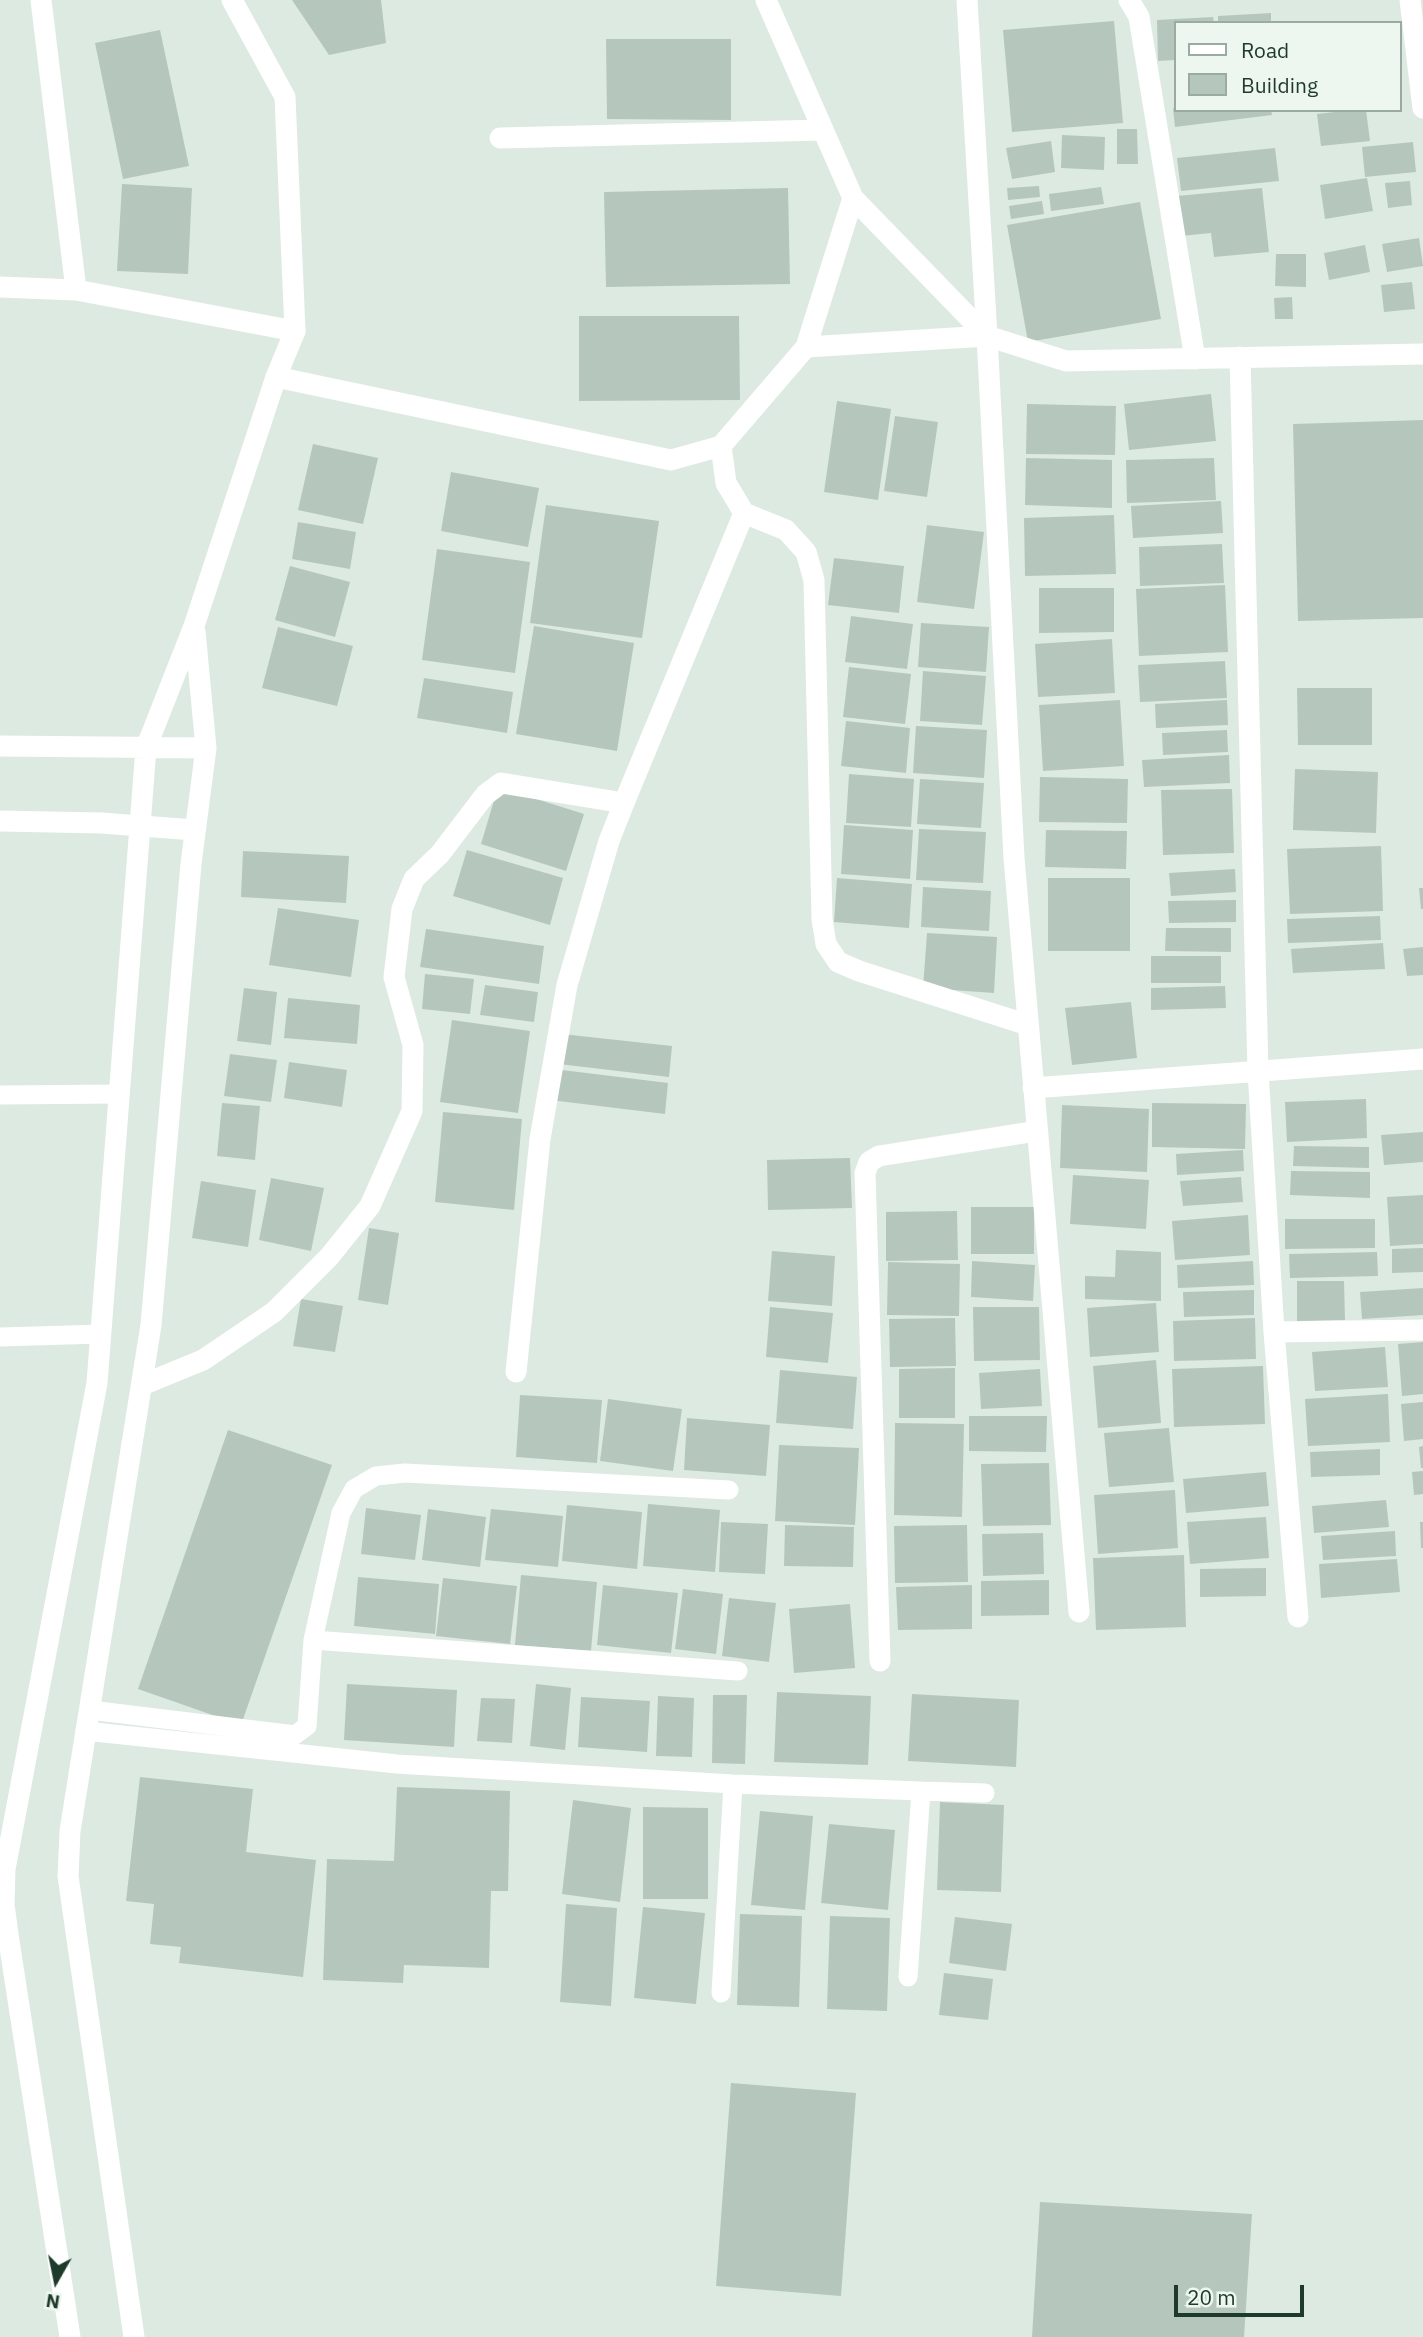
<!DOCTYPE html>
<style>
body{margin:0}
#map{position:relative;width:1423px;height:2337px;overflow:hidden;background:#ddeae1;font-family:"IBM Plex Sans",sans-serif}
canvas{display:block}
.legend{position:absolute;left:1174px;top:21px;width:228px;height:91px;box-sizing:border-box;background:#edf6ef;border:2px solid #9aaba1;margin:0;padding:9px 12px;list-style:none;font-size:21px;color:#1e3a2b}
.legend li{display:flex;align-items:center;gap:14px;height:35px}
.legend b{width:35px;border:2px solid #9aaba1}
.north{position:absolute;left:21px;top:2246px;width:70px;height:70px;-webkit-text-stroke:5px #edf6ef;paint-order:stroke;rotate:189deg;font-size:19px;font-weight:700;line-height:28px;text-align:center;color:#1e3a2b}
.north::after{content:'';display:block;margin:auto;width:24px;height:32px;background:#1e3a2b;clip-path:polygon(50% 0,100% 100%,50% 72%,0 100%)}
.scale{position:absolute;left:1174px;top:2285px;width:130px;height:32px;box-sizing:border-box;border:4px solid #1e3a2b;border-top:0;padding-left:9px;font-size:21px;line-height:24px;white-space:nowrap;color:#1e3a2b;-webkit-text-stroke:5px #edf6ef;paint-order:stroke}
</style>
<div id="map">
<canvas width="1423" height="2337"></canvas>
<ul class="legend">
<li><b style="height:9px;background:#fff"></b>Road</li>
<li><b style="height:19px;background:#b5c7bc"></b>Building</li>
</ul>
<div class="north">N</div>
<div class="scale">20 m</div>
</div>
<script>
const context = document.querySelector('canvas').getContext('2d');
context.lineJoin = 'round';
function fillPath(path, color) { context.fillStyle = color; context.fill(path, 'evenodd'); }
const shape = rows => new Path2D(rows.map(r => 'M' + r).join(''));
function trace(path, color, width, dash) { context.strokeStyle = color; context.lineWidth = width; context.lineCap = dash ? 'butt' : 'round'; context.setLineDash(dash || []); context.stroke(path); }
fillPath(shape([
 [292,0,381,0,386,43,329,55],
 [1271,13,1271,23,1218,23,1218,16],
 [1213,17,1214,23,1176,23,1176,60,1158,61,1157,20],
 [1114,21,1123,123,1012,132,1003,30],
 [160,30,189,166,123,179,95,43],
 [606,39,731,39,731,120,607,119],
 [1173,108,1176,108,1176,110,1271,110,1272,115,1175,127],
 [1353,110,1366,110,1370,141,1321,146,1317,114],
 [1117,129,1137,129,1138,164,1117,164],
 [1062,135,1105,137,1104,170,1061,168],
 [1051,141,1055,172,1012,179,1006,148],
 [1413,142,1416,172,1365,177,1362,147],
 [1275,148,1279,181,1181,191,1177,158],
 [1367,178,1373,211,1325,219,1320,185],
 [1410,181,1412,205,1388,208,1385,183],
 [122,184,192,188,188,274,117,271],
 [1039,186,1040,197,1008,200,1007,188],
 [1101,187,1104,204,1051,211,1049,194],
 [788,188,790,284,606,287,604,192],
 [1262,188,1269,252,1214,257,1211,233,1181,236,1177,196],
 [1042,201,1044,214,1011,219,1009,206],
 [1140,202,1161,319,1028,342,1007,225],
 [1419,238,1423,266,1387,272,1382,244],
 [1365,245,1370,272,1329,280,1324,253],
 [1276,254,1306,254,1306,287,1275,286],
 [1412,282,1415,309,1384,312,1381,285],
 [1292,297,1293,319,1275,319,1274,298],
 [579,316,739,316,740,400,579,401],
 [1211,394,1216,441,1129,450,1124,404],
 [837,401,891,409,878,500,824,492],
 [1027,404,1116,406,1115,455,1026,454],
 [895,416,938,422,927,497,884,491],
 [1423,420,1423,618,1298,621,1293,424],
 [313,444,378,458,363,524,298,510],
 [1026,458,1112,460,1112,508,1025,505],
 [1214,458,1216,500,1127,503,1126,460],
 [451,472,539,488,528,547,441,531],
 [1221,501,1223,533,1133,538,1131,506],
 [546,505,659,521,642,638,530,623],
 [1114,515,1116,574,1025,576,1024,518],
 [298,522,356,532,350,569,292,559],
 [927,525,984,532,974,609,917,602],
 [1222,544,1224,583,1140,586,1139,547],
 [437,549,530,562,515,673,422,660],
 [834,558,904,566,899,613,828,605],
 [290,566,350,582,335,637,275,620],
 [1225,585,1228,652,1139,656,1136,589],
 [1039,588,1114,588,1114,632,1039,633],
 [851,616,913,624,907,669,845,662],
 [921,623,989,627,986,672,918,667],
 [534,626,634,643,617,751,516,734],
 [278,627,353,646,337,706,262,688],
 [1112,639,1115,693,1038,697,1035,644],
 [1225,661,1227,698,1140,702,1138,665],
 [849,667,911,674,905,724,843,717],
 [923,671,986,676,982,725,920,721],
 [424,678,513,692,507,733,417,718],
 [1297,688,1372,688,1372,745,1298,745],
 [1120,700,1124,766,1043,771,1039,705],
 [1227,700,1228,725,1156,728,1155,704],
 [846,721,910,728,906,773,841,766],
 [916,726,987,730,984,778,913,773],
 [1227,730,1228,752,1163,755,1162,733],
 [1229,755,1230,783,1144,787,1142,760],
 [1295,769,1378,772,1376,833,1293,830],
 [849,774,914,779,911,827,846,823],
 [1040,777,1128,779,1127,823,1039,822],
 [920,779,984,783,981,828,917,824],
 [498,787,584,814,566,871,481,844],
 [1232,789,1234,853,1163,855,1161,790],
 [844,825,913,830,910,879,841,874],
 [919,829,986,832,983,883,916,880],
 [1046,830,1127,831,1126,869,1045,867],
 [1381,846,1383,911,1290,914,1287,849],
 [467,850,563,878,550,925,453,896],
 [243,851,349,856,346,903,241,897],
 [1235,869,1236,892,1171,896,1169,873],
 [837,878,912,884,909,928,834,922],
 [1048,878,1130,878,1130,951,1048,951],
 [923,887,991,891,989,931,921,927],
 [1419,888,1423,888,1423,909,1421,909],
 [1236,900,1236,922,1169,923,1168,901],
 [278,908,359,920,351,977,269,965],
 [1380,916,1381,940,1288,943,1287,919],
 [1166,928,1231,928,1231,952,1165,951],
 [426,929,544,946,539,984,420,967],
 [927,933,997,937,994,993,923,988],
 [1383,943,1385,969,1293,973,1291,949],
 [1423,947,1423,975,1407,976,1403,949],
 [1151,956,1221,956,1221,983,1151,983],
 [425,974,474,979,470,1014,422,1009],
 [485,985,538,992,534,1022,480,1015],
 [1225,986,1226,1008,1151,1010,1151,988],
 [244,988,277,992,271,1045,237,1041],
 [288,998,360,1005,357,1044,284,1038],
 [1131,1002,1137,1058,1072,1065,1065,1008],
 [452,1020,530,1031,518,1113,440,1102],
 [562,1034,672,1046,669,1077,559,1064],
 [230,1054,277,1060,271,1102,224,1096],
 [289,1062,347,1070,342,1107,284,1098],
 [554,1069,668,1083,665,1114,550,1100],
 [1366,1099,1367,1138,1287,1142,1285,1102],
 [222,1103,260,1106,255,1160,217,1156],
 [1152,1103,1246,1104,1245,1149,1152,1147],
 [1062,1105,1149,1109,1147,1172,1060,1168],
 [443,1112,522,1119,514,1210,435,1202],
 [1423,1132,1423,1162,1384,1165,1381,1135],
 [1294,1146,1369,1147,1369,1168,1293,1166],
 [1243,1150,1244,1171,1177,1175,1176,1154],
 [850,1158,852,1208,768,1210,767,1160],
 [1291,1171,1370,1172,1370,1198,1290,1195],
 [1073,1175,1149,1180,1146,1229,1070,1224],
 [1241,1177,1243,1202,1183,1206,1180,1181],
 [271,1178,324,1188,311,1251,259,1240],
 [201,1181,256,1190,248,1247,192,1238],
 [1423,1195,1423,1244,1390,1246,1387,1197],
 [971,1207,1034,1207,1034,1254,971,1254],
 [957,1211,958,1260,886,1261,886,1212],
 [1248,1215,1250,1255,1175,1260,1172,1221],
 [1285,1219,1375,1219,1375,1248,1285,1249],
 [369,1228,399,1233,388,1305,358,1300],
 [1423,1248,1423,1272,1392,1273,1392,1249],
 [1116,1250,1161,1252,1161,1301,1085,1299,1085,1276,1115,1277],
 [772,1251,835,1256,832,1306,768,1301],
 [1377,1252,1378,1276,1290,1278,1289,1254],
 [972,1261,1035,1265,1033,1301,971,1297],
 [1253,1261,1254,1285,1178,1288,1177,1265],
 [888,1262,960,1264,959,1316,887,1315],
 [1297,1281,1344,1281,1345,1320,1297,1321],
 [1423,1288,1423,1315,1362,1319,1360,1292],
 [1254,1290,1254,1315,1184,1317,1183,1292],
 [301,1299,343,1306,335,1352,293,1346],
 [1156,1303,1159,1352,1090,1357,1087,1308],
 [770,1307,833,1313,828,1363,766,1357],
 [973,1307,1039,1307,1040,1360,974,1361],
 [955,1318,956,1366,890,1367,889,1319],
 [1255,1318,1256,1359,1174,1361,1173,1321],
 [1423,1342,1423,1394,1402,1396,1398,1344],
 [1385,1347,1388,1387,1315,1391,1312,1352],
 [1156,1360,1161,1423,1098,1428,1093,1366],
 [1263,1366,1265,1424,1174,1427,1172,1369],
 [955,1368,955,1418,899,1418,899,1369],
 [1040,1369,1042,1406,981,1409,979,1373],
 [780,1370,857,1377,853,1429,776,1423],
 [1388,1394,1390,1442,1308,1446,1305,1399],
 [520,1395,602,1400,597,1463,516,1457],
 [608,1399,682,1409,673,1471,600,1461],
 [1423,1402,1423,1439,1404,1441,1401,1404],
 [969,1416,1047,1416,1046,1452,969,1451],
 [687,1418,770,1425,766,1476,684,1470],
 [895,1423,964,1424,962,1517,894,1515],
 [1169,1428,1174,1482,1109,1487,1104,1433],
 [228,1430,332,1465,241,1725,138,1689],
 [779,1445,859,1448,855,1525,775,1521],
 [1423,1446,1423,1468,1421,1468,1419,1447],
 [1380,1449,1380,1475,1311,1477,1310,1452],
 [1049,1463,1051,1525,983,1526,981,1464],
 [1423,1471,1423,1494,1414,1495,1412,1472],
 [1266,1472,1269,1506,1186,1513,1183,1479],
 [1175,1490,1178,1548,1098,1554,1094,1495],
 [1386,1500,1389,1527,1314,1533,1312,1506],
 [648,1504,720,1510,715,1572,643,1566],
 [567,1505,642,1512,637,1569,562,1561],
 [366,1508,421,1515,415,1560,361,1554],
 [428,1509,486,1517,480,1567,422,1560],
 [491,1509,563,1516,558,1567,485,1560],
 [1266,1517,1269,1558,1190,1564,1187,1522],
 [721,1522,768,1524,765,1574,719,1572],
 [1420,1522,1423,1522,1423,1548,1421,1548],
 [785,1525,854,1527,853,1567,784,1566],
 [967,1525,968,1582,895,1583,894,1526],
 [1395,1531,1396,1556,1323,1560,1321,1536],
 [1043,1533,1044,1574,983,1576,982,1534],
 [1184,1555,1186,1627,1096,1630,1093,1558],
 [1397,1559,1400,1592,1321,1598,1319,1564],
 [1266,1568,1266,1596,1200,1597,1200,1569],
 [521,1575,597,1582,591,1651,515,1645],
 [358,1577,439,1584,435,1634,354,1626],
 [443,1578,517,1586,510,1644,436,1636],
 [1049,1580,1049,1615,981,1616,981,1581],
 [603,1585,678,1593,671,1653,597,1645],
 [972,1585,972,1629,898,1630,896,1587],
 [683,1589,723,1594,716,1654,675,1649],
 [729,1598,776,1603,769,1662,722,1656],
 [850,1604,855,1668,794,1673,789,1609],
 [347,1684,457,1690,454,1747,344,1740],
 [536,1684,571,1688,565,1750,530,1746],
 [777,1692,871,1696,868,1765,774,1762],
 [912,1694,1019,1700,1016,1767,908,1761],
 [713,1695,747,1695,745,1764,712,1763],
 [658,1696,694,1698,692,1757,656,1756],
 [581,1697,650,1701,647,1752,578,1747],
 [481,1698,515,1699,512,1743,477,1741],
 [140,1777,253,1789,246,1852,316,1860,303,1977,179,1963,181,1947,150,1944,154,1904,126,1901],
 [397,1787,510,1791,508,1891,491,1891,489,1968,404,1965,403,1983,323,1980,327,1859,394,1861],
 [573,1800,631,1808,620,1902,562,1894],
 [940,1802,1004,1805,1001,1892,937,1890],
 [643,1807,708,1808,708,1899,643,1899],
 [760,1811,813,1816,805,1910,751,1905],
 [829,1824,895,1830,888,1910,821,1903],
 [566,1904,617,1908,611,2006,560,2002],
 [643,1907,705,1913,696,2004,634,1998],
 [740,1914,802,1916,799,2007,737,2005],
 [830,1916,890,1918,887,2011,827,2009],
 [955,1917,1012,1924,1006,1971,949,1963],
 [944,1973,993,1979,988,2020,939,2015],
 [731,2083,856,2093,841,2296,716,2286],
 [1040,2202,1252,2214,1244,2337,1032,2337]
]), '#b5c7bc');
trace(shape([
 [0,1095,118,1094],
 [0,1337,101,1334],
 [313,1640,738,1671],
 [90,1710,295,1735,307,1726,313,1640,341,1513,354,1489,376,1476,405,1473,729,1490],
 [85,1731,397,1764,733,1784,921,1791],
 [908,1977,921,1791,985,1793],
 [721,1993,733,1784]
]), '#fff', 19);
trace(shape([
 [41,0,76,290],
 [766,0,853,198,987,336,1066,361,1423,354],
 [967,0,987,336,1014,858,1079,1612],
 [1129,0,1139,17,1195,359],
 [1410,0,1423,108],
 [500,138,823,130],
 [0,287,76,290,295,331],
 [806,347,987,336],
 [1240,357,1258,1071,1274,1332,1298,1617],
 [276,377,671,460,721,446,806,347,853,198],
 [721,446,726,483,744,513,786,530,806,552,814,580,822,919,826,944,838,962,859,971,1028,1025],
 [1033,1088,1423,1059],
 [1274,1332,1423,1330],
 [516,1372,540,1139,567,985,609,841,624,803,744,513],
 [142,1385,203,1360,274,1312,329,1257,370,1206,412,1111,413,1045,394,977,402,909,414,879,440,854,485,795,501,783,624,803],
 [880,1661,865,1173,869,1162,879,1156,1037,1131]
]), '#fff', 21);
trace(shape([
 [0,746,206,748],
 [0,821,101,823,195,830],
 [70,2337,9,1941,4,1905,5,1869,97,1383,146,748,194,626,276,377,295,331,285,97,232,0],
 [134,2337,68,1876,70,1831,151,1325,191,864,206,748,195,631]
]), '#fff', 21);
</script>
